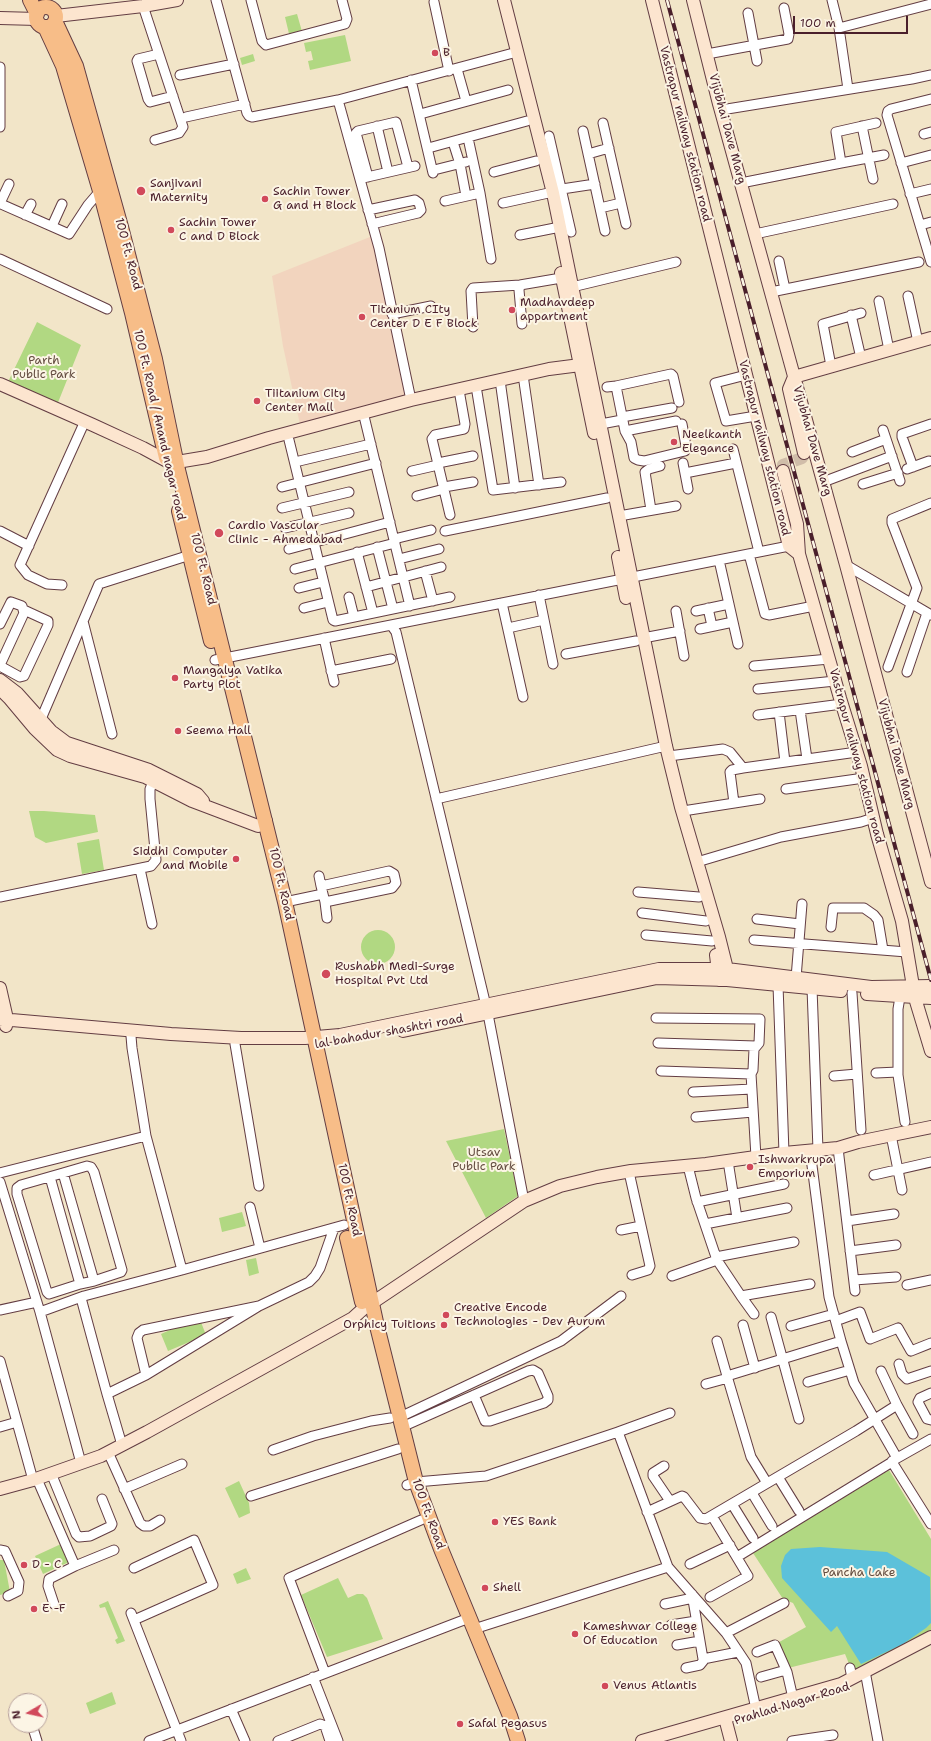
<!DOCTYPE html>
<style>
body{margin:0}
#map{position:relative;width:931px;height:1741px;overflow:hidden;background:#f2e5c8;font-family:"Shantell Sans",sans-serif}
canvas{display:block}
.north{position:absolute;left:8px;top:1693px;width:40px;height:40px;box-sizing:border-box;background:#fcf5e5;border:1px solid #b59f9b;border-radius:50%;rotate:261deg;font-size:11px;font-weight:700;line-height:16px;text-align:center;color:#4a1f2b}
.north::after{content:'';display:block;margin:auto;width:14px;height:18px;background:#d1495b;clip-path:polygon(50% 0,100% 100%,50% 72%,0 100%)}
.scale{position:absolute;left:793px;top:16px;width:115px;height:18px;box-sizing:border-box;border:2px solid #4a1f2b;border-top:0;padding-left:5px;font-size:12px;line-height:14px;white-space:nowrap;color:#4a1f2b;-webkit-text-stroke:3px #fcf5e5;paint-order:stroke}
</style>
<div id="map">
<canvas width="931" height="1741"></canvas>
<div class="north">N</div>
<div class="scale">100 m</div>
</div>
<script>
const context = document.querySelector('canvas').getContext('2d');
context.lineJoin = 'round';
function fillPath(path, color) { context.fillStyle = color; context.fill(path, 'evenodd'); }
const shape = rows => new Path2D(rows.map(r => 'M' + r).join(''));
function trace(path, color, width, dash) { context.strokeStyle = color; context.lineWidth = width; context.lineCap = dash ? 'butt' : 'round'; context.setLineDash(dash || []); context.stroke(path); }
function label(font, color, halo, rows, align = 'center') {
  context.font = font + ' "Shantell Sans",sans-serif'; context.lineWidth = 4; context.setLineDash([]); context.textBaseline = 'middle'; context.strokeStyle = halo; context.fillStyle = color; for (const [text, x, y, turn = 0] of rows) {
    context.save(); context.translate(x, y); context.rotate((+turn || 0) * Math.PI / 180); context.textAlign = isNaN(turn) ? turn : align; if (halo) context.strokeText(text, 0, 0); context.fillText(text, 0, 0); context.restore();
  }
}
fillPath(shape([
 [375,235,411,400,301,429,283,346,272,276]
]), '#f2d4be');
fillPath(shape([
 [297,14,303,35,290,38,285,17],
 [345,35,351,61,310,70,308,61,313,60,311,51,306,52,304,43],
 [253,54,255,61,242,65,240,58],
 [37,322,81,345,57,405,8,382],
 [29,811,44,811,95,815,98,832,46,843,35,837],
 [99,839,104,870,82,874,77,843],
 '361 947a17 17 0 1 1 34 0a17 17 0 1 1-34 0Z',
 [504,1129,518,1196,486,1218,446,1141],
 [242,1212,246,1226,222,1232,219,1218],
 [256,1258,259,1273,249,1276,246,1260],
 [199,1317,206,1335,168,1351,161,1334],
 [889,1470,931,1539,931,1638,854,1676,845,1654,784,1669,774,1645,806,1627,793,1603,783,1599,753,1553],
 [239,1481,249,1503,250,1513,239,1518,225,1488],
 [61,1544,69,1562,43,1574,35,1556],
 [0,1560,4,1560,10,1592,0,1595],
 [246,1568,251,1579,237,1584,233,1574],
 [338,1578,348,1598,357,1594,363,1594,367,1598,383,1639,327,1657,301,1595],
 [108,1601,125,1641,117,1644,115,1640,118,1638,105,1607,100,1608,99,1605],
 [112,1692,116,1704,90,1714,86,1703]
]), '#b1d882');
fillPath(shape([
 [820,1547,887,1552,930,1577,931,1623,926,1628,903,1644,861,1664,837,1626,831,1632,782,1578,781,1566,785,1555,791,1549]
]), '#5cc1da');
trace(shape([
 [783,471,783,465,802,458,804,453]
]), '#d0bda9', 12, [12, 6]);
const street = shape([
 [216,0,247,113,249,116,252,117,338,100,517,52],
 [251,0,262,41,266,45,345,24,347,19,342,0],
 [832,0,839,28,848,89],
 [434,2,449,71],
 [143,6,183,127,179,133,155,140],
 [748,13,757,61],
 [839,28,931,4],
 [159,54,138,59,137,61,148,99,150,102,173,96],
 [707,54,788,39,789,34,784,8],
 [0,67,0,127],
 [457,69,466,101],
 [180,75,234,64],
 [411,80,433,173],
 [931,99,891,109,888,111,887,115,931,262],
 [338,100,379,248,411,400],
 [721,110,912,79,931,75],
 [424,113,508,90],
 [186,117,245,104],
 [603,123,626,224],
 [377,126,388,172],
 [862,126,873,179],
 [583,131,605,231],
 [924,134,931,132],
 [549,136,571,232],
 [453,142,460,164,466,196],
 [432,147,527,121],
 [588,154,609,148],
 [841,163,884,155],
 [901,163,931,155],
 [438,169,466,162],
 [494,172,536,161],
 [368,177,356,133,358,131,396,122,408,167],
 [363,178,415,166],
 [741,183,841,163,836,132,876,123],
 [562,189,595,184],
 [480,193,491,259],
 [910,194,931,189],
 [0,200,1,204,69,234,88,205,100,191],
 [1,201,9,184],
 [445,201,480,193,468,138],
 [503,203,553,192],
 [600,208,621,203],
 [368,210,415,200,419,203,421,210,418,213,372,224],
 [25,215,31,204],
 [920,225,931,222],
 [52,226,62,204],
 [755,234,893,204],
 [520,235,560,227],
 [0,259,107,309],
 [779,261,785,289],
 [520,285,519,290,522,324],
 [572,287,676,262],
 [771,292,919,262],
 [908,296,918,342],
 [879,301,889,350],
 [392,314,431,306],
 [851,315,861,358],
 [473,327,471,291,473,288,520,285,567,277],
 [831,366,823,324,861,313],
 [523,375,539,485],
 [746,375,715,383,726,421,756,416],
 [500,380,515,488],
 [476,386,493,490,561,482],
 [616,386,671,374,673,376,679,402],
 [607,387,616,386,625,431,631,442,634,458,638,460,644,461,685,451,686,446,682,424],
 [363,412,410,606],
 [622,417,672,408],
 [601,424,622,420],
 [883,430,900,481],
 [625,431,676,421],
 [289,440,333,620,335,621,450,597],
 [733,449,759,552],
 [852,452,886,439],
 [295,462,371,444],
 [438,463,473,456],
 [683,463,688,489],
 [913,467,902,437,902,434,931,424],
 [907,469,929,461],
 [412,471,438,465],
 [685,473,736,463],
 [823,482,892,456],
 [863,484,898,473],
 [282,487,376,463],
 [444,487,473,482],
 [417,496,444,489],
 [282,508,349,492],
 [651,510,645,472,649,469,660,466],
 [450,515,432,439,435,435,464,429,465,424,459,390],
 [619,516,676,506],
 [285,528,349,513],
 [0,531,29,546],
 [445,531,607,498],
 [394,539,431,530],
 [377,547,393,609],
 [289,549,390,522],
 [357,552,373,613],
 [749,554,765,614,769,615,814,606],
 [399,559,439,549],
 [719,560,738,644],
 [846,565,931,615],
 [295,569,395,543],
 [425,571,433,601],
 [62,585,47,584,28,575,20,565,85,421],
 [366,587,441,567],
 [299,588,323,582],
 [539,595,553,664],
 [349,597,354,617],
 [502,603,523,697],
 [304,608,328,602],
 [708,608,712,626],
 [676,611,684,656],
 [696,611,729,604],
 [83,621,112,734],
 [0,624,11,602,22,606,24,613,0,665],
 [391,625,396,632,488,1014,524,1201],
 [508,628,544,620],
 [700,629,733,622],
 [324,638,334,682],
 [643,638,680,631],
 [566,654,636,641],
 [215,660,789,546],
 [0,666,20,677,24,676,48,625,48,621,24,610],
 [754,666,829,659],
 [888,667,917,588,892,523,892,519,931,503],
 [331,671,391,659],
 [907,672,927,613],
 [758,689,835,681],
 [800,710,807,759],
 [779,712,785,762],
 [758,715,842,704],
 [41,719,99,584,190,555],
 [669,756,723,749,730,752,743,768,857,752],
 [786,789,864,778],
 [436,799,666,746],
 [734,803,730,772,732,770,743,768],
 [683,811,760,799],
 [697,862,781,837,861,822,873,818],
 [140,869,152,924],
 [319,876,321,886],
 [638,892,699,897],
 [0,897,151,866,156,860,150,799,150,789,155,777],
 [285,902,323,894,321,886,389,871,394,874,396,883,392,888,325,902,323,894],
 [325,902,327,918],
 [642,913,706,921],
 [757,919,800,924],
 [831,927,833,908,864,908,874,915,878,920,883,950],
 [646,935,712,941],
 [754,940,907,952],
 [796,978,802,904],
 [778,985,784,1153],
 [812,988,818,1150],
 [852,993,861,1130],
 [900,997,898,1009,898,1075,905,1122],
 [656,1018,760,1019,759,1043,754,1049,753,1070,751,1074,756,1157],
 [132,1031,131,1036,132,1048,146,1136,182,1270,344,1225],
 [658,1043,756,1046],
 [235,1044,259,1186],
 [661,1071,751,1074],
 [876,1073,898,1072],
 [834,1076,857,1074],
 [693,1092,752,1089],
 [696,1117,753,1112],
 [891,1135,902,1190],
 [838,1148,855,1291],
 [810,1150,829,1297,841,1341],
 [728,1161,737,1218],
 [688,1166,696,1198,717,1260,741,1296,810,1284],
 [629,1172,650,1266,648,1270,632,1275],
 [0,1173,146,1136],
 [63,1173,87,1166,91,1167,94,1172,122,1270,121,1272,94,1281],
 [874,1175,931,1162],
 [50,1177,80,1284,94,1281,63,1173,21,1185,17,1188,17,1194,47,1292,49,1294,80,1284],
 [0,1182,40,1312],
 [697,1202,784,1184],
 [250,1207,260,1248],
 [847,1221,894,1214],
 [705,1224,787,1208],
 [621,1230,641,1226],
 [850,1251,896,1245],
 [716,1257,794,1242],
 [672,1276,717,1260],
 [854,1280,896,1277],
 [907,1285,931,1280],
 [741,1296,754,1314],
 [81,1298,107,1394,122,1445],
 [259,1306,309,1282,315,1276,320,1268,334,1228],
 [0,1310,37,1302],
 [771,1317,799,1419],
 [841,1319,860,1312,870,1339,898,1328,911,1351,931,1343],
 [743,1325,755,1368],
 [791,1326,834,1314],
 [717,1341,727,1376],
 [0,1361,33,1480],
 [899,1364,902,1374,907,1379,931,1371],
 [881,1371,897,1405,913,1434],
 [808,1382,850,1370],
 [706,1384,728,1378],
 [931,1393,920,1398,918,1402,927,1419,931,1420],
 [107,1394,146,1375,259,1306,143,1330,139,1333,137,1338,146,1375],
 [400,1417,561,1341,621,1296],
 [0,1427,17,1422],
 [402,1427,528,1371,533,1370,538,1373,548,1396,548,1400,544,1403,490,1421,485,1421,474,1395],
 [618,1432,670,1413],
 [273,1450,313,1436,371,1421,390,1418],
 [108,1452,140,1523,144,1526,150,1526,160,1520],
 [892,1461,931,1439],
 [81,1463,40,1312,84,1296,182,1270],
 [664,1466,653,1473,653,1476,670,1501],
 [51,1473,76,1534,79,1537,90,1536,111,1526,112,1524,102,1499],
 [778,1477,799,1511],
 [37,1479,75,1566,49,1579,48,1586,54,1604],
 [767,1483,751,1457,727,1376,841,1341,854,1383,897,1458],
 [407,1485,416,1482,486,1476,618,1432,668,1567,474,1629],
 [124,1489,182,1464],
 [752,1493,772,1526],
 [251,1496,398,1449],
 [732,1504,753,1538],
 [647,1512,682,1496,684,1497,700,1518,706,1519,856,1431,897,1405],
 [0,1550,5,1551,19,1582,18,1591,8,1596],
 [737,1557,892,1462,931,1524],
 [690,1564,730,1545],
 [75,1566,114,1550],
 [668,1567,726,1633,746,1663,756,1709],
 [134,1568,194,1540,213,1585,134,1620],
 [692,1594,703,1659,738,1652],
 [710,1597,748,1576,712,1516],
 [665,1604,693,1598],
 [131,1613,181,1741],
 [671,1625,696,1621],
 [726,1633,784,1603],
 [677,1645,700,1641],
 [757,1652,775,1645,787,1672,793,1698],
 [686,1668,700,1665,704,1660],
 [850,1668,852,1678],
 [865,1671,878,1741],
 [325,1673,289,1578,421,1520],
 [313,1677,338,1741],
 [761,1677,786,1670],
 [231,1709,245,1741],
 [32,1725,37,1741],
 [149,1741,469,1618],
 [278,1741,320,1724,325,1726,330,1741],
 [792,1741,833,1735]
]);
const secondary = shape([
 [504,0,553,193,666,746,681,807,719,937,727,969,727,980],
 [652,0,789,546,799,554,840,698,861,766,877,834,902,921,915,998,931,1051],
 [693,0,719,104,846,565,931,882],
 [56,16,143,6,177,0],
 [0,18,37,19],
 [561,273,594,433],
 [0,384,93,425,143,448,167,461,177,462,207,457,269,438,411,400,549,369,588,364],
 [804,453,789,389,794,377,931,338],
 [783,471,797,524,799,554],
 [618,557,626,598],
 [0,680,17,693,51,731,67,743,149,770,197,794,203,801],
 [0,689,9,698,35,729,57,750,70,756,145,777,192,801,258,826,266,821],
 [716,955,719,980],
 [0,988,7,1019,6,1026],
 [867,994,931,998],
 [0,1019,171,1034,241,1038,305,1038,340,1035,659,969,727,969,871,987,931,986],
 [403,1031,657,978,727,980,841,991],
 [0,1489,33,1480,101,1456,147,1432,353,1318,363,1309,524,1201,560,1186,597,1177,631,1171,706,1164,784,1153,838,1148,858,1142,931,1127],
 [725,1718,731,1741],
 [642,1741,841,1684,931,1637]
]);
const primary = shape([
 [30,0,37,14],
 '36 17a10 10 0 1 1 20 0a10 10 0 1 1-20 0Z',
 [55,21,76,66,121,227,155,359,178,470,285,902,376,1322,416,1482,441,1549,510,1716,518,1741],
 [45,27,63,66,100,191,132,313,166,458],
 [179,511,211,641],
 [347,1238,362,1302]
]);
trace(street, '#633d43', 11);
trace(secondary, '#633d43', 14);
trace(primary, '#633d43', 16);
trace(street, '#fff', 9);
trace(secondary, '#fce5cf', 12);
trace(primary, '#f7bd88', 14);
const rail = shape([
 [667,0,931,980]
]);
trace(rail, '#4a1f2b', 4);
trace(rail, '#fcf5e5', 2.5, [8]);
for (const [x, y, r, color] of [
 [435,53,4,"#d1495b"],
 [141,191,5,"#d1495b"],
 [265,199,4,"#d1495b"],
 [171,230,4,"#d1495b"],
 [512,310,4,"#d1495b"],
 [362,317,4,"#d1495b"],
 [257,401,4,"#d1495b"],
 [674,442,4,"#d1495b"],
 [219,533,5,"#d1495b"],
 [175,678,4,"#d1495b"],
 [178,731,4,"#d1495b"],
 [236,859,4,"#d1495b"],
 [326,974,5,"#d1495b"],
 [750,1167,4,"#d1495b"],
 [446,1315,4,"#d1495b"],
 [444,1325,4,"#d1495b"],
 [495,1522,4,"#d1495b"],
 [24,1565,4,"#d1495b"],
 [485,1588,4,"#d1495b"],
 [34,1609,4,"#d1495b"],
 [575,1634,4,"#d1495b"],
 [605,1686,4,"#d1495b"],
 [460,1724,4,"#d1495b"]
]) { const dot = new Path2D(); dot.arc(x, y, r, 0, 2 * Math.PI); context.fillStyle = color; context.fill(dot); trace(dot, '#fcf5e5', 1.5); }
label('12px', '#4a1f2b', '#fcf5e5', [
 ["B",443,53],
 ["Sanjivani",150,184],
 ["Maternity",150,198],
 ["Sachin Tower",273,192],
 ["G and H Block",273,206],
 ["Sachin Tower",179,223],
 ["C and D Block",179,237],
 ["Madhavdeep",520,303],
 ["appartment",520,317],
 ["Titanium CIty",370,310],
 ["Center D E F Block",370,324],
 ["Tiitanium City",265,394],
 ["Center Mall",265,408],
 ["Neelkanth",682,435],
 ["Elegance",682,449],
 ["Cardio Vascular",228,526],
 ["Clinic - Ahmedabad",228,540],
 ["Mangalya Vatika",183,671],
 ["Party Plot",183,685],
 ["Seema Hall",186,731],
 ["Siddhi Computer",228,852,"right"],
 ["and Mobile",228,866,"right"],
 ["Rushabh Medi-Surge",335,967],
 ["Hospital Pvt Ltd",335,981],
 ["Ishwarkrupa",758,1160],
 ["Emporium",758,1174],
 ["Creative Encode",454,1308],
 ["Technologies - Dev Aurum",454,1322],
 ["Orphicy Tuitions",436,1325,"right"],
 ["YES Bank",503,1522],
 ["D - C",32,1565],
 ["Shell",493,1588],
 ["E -F",42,1609],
 ["Kameshwar College",583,1627],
 ["Of Education",583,1641],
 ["Venus Atlantis",613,1686],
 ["Safal Pegasus",468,1724]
], 'left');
label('12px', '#4a1f2b', '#fcf5e5', [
 ["Vijubhai Dave Marg",727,129,75],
 ["Vastrapur railway station road",685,134,76],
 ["100 Ft. Road",128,254,75],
 ["100 Ft. Road / Anand nagar road",159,425,77],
 ["Vijubhai Dave Marg",812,441,74],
 ["Vastrapur railway station road",764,448,76],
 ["100 Ft. Road",203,569,76],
 ["Vijubhai Dave Marg",896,754,75],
 ["Vastrapur railway station road",856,756,75],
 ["100 Ft. Road",281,884,77],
 ["lal bahadur shashtri road",389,1032,-10],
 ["100 Ft. Road",349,1200,78],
 ["100 Ft. Road",428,1514,70],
 ["Prahlad Nagar Road",792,1704,-17]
]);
label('12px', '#644d41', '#fcf5e5', [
 ["Parth",44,361],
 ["Public Park",44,375],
 ["Utsav",484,1153],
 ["Public Park",484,1167],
 ["Pancha Lake",859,1573]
]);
</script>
